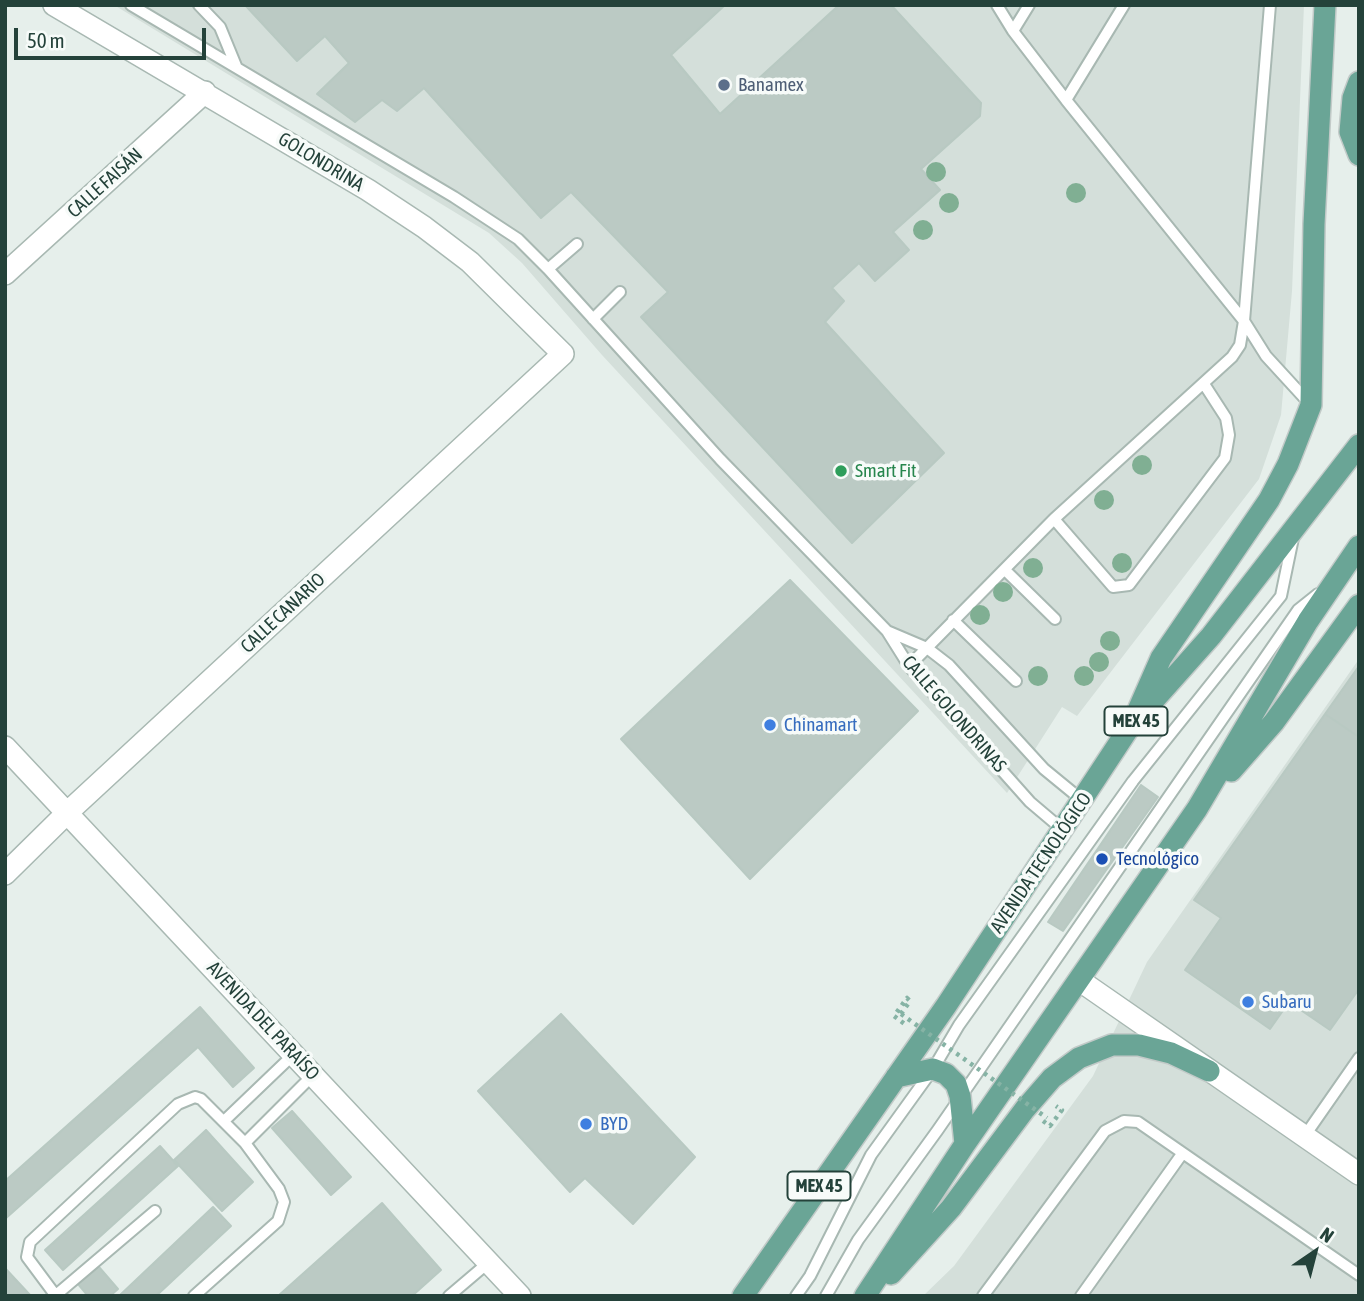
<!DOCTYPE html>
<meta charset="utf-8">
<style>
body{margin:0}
#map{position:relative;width:1364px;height:1301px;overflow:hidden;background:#e6efeb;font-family:"Asap Condensed",sans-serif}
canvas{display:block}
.frame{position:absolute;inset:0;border:7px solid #24423a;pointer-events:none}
.north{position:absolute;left:1280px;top:1217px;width:70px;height:70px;-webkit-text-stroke:5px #f7fbf9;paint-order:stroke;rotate:35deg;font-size:19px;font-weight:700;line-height:28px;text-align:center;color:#24423a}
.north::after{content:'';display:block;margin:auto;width:24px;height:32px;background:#24423a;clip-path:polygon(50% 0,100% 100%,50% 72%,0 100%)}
.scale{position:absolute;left:14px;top:28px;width:192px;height:32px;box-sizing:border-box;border:4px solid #24423a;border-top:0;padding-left:9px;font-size:21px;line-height:24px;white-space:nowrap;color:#24423a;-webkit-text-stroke:5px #f7fbf9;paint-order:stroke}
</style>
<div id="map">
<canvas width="1364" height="1301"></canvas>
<div class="frame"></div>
<div class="north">N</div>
<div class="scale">50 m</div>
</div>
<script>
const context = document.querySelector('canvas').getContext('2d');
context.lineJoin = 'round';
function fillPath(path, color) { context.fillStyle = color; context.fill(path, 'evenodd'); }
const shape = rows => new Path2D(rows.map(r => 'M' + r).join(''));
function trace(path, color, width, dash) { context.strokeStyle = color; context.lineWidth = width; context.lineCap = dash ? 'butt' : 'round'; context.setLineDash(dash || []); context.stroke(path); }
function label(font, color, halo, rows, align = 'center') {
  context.font = font + ' "Asap Condensed",sans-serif'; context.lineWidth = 7; context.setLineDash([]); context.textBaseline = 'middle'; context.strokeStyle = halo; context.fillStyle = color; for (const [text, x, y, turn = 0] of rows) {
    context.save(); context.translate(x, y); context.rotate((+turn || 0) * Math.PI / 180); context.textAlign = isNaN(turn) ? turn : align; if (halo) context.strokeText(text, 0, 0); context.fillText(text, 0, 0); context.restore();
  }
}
fillPath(shape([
 [114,5,1304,5,1292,291,1281,415,1259,479,1077,716,1062,707,1007,793,602,355,522,263,489,233],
 [1359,659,1359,1296,923,1296,954,1266,1093,1076,1147,962]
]), '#d4dfda');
const building = shape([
 [245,5,891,5,981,103,980,116,921,169,940,190,893,232,909,250,875,281,859,263,832,288,844,301,825,322,944,453,852,543,641,317,668,292,571,192,541,218,424,88,397,111,382,100,355,122,317,94,349,63,325,36,297,61,245,5],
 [725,5,839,5,720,114,671,55,725,5],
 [790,580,918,711,750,879,621,739,790,580],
 [1359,666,1359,737,1325,714,1359,666],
 [1325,714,1359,737,1359,989,1330,1030,1289,1002,1270,1029,1185,970,1221,918,1194,900,1325,714],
 [1141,785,1158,797,1063,931,1048,922,1141,785],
 [200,1007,254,1068,233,1087,198,1047,5,1219,5,1181,200,1007],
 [561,1014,695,1157,633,1224,585,1178,570,1192,478,1091,561,1014],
 [292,1111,351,1177,331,1195,272,1128,292,1111],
 [206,1130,253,1182,222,1211,174,1160,206,1130],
 [160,1146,178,1166,63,1270,45,1250,160,1146],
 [382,1203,441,1270,412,1296,278,1296,382,1203],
 [213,1207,231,1226,156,1296,119,1296,213,1207],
 [99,1267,118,1289,110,1296,88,1296,78,1284,99,1267],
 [5,1268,31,1296,5,1296,5,1268]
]);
fillPath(building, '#bbcac4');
trace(building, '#b8c9c2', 2);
const service = shape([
 [131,5,454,197,518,239,548,269,720,459,887,631,909,666,1030,802,1063,830],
 [199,5,220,27,236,66],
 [997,5,1013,31,1066,100,1244,321],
 [1013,31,1029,5],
 [1066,100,1124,5],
 [548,269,577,244],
 [593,319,620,292],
 [1244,321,1270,5],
 [1054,519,1113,587,1129,585,1225,458,1229,435,1226,418,1204,384],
 [1005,570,1055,619],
 [953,620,1016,681],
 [887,631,927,648,949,665,1044,769,1083,801],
 [909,666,1054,519,1232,357,1240,345,1244,321,1266,356,1310,404],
 [224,1121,294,1054],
 [1304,1137,1359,1058],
 [245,1143,313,1075],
 [56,1295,155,1211],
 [56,1296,27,1257,30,1242,178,1104,195,1097,201,1099,245,1143,279,1189,284,1202,278,1221,194,1296],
 [449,1296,489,1262],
 [796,1296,810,1276,871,1155,933,1069,959,1025,1133,781,1281,596,1293,538],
 [826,1296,858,1240,937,1131,1298,610,1318,594],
 [983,1296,1105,1131,1124,1121,1138,1122,1359,1275],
 [1081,1296,1182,1154]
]);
const minor = shape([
 [5,274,205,92],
 [5,747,520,1296],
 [5,874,68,812,563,354,470,262,424,227,368,190,54,5],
 [1079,980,1359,1174]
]);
const primary = shape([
 [1359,82,1353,98,1350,132,1359,155],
 [1139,708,1161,658,1269,500,1288,464,1311,405,1314,224,1325,5],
 [1231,771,1274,722,1359,605],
 [896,1077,933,1069,946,1074,956,1084,960,1096,965,1144],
 [891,1274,951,1208,1025,1109,1052,1078,1079,1058,1112,1045,1139,1045,1171,1053,1209,1071],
 [743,1296,946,1006,1129,728,1211,636,1359,445],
 [865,1296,965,1144,1197,809,1308,621,1359,546]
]);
trace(service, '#a8b8b2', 14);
trace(minor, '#a8b8b2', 24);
trace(primary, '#c2cac8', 24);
trace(shape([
 [901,1014,910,1001,907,998,894,1016,906,1025],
 [1043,1121,1050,1126,1062,1110,1056,1106]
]), '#86b3a5', 4.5, [3.5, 5]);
trace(service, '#fff', 10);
trace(minor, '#fff', 21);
trace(primary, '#6aa596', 21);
trace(shape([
 [901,1014,1047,1118]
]), '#86b3a5', 4.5, [3.5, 5]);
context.fillStyle = '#80af93';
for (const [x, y] of [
 [936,172],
 [1076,193],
 [949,203],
 [923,230],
 [1142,465],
 [1104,500],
 [1122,563],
 [1033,568],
 [1003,592],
 [980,615],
 [1110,641],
 [1099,662],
 [1038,676],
 [1084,676]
]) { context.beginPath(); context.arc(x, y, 10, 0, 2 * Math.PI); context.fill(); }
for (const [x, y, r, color] of [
 [724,85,7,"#5c6f8a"],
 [841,471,7,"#2e9e5b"],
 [770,725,7,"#3f7fe0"],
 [1102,859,7,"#1a4fb4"],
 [1248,1002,7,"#3f7fe0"],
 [586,1124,7,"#3f7fe0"]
]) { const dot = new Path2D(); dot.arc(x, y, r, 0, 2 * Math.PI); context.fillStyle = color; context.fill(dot); trace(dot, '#f7fbf9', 2.5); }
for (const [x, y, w] of [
 [1136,721,63],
 [819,1186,63]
]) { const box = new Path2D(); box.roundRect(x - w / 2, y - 14.5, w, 29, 5); context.fillStyle = '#f7fbf9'; context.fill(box); trace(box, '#24423a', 2); }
label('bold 18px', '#24423a', null, [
 ["MEX 45",1136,721],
 ["MEX 45",819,1186]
]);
label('19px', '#4e5e75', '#f7fbf9', [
 ["Banamex",738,85]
], 'left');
label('19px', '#24423a', '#f7fbf9', [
 ["GOLONDRINA",321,162,31],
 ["CALLE FAISÁN",105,183,-42],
 ["CALLE CANARIO",283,613,-43],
 ["CALLE GOLONDRINAS",954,714,49],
 ["AVENIDA TECNOLÓGICO",1041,863,-56],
 ["AVENIDA DEL PARAÍSO",263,1021,47]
]);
label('19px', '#27864d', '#f7fbf9', [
 ["Smart Fit",855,471]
], 'left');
label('19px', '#366cbe', '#f7fbf9', [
 ["Chinamart",784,725],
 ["Subaru",1262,1002],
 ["BYD",600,1124]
], 'left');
label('19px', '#164399', '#f7fbf9', [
 ["Tecnológico",1116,859]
], 'left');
</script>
